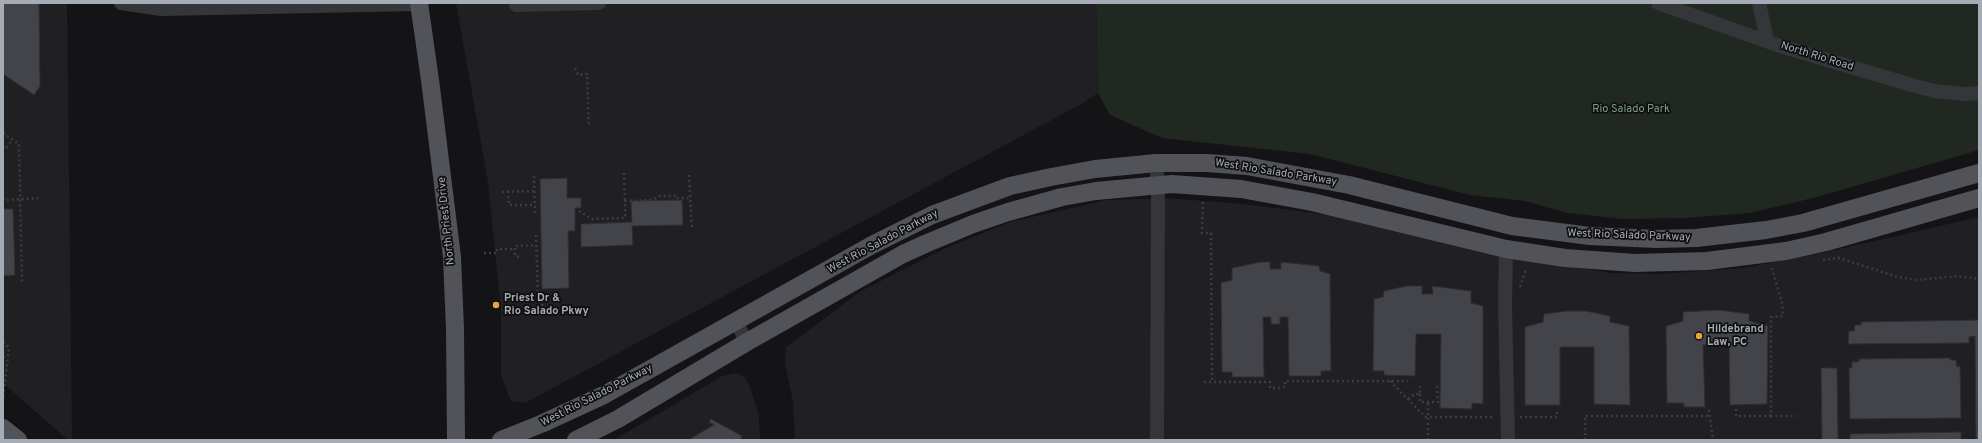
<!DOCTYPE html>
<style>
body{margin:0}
#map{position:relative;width:1982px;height:443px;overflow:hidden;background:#141416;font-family:Overpass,sans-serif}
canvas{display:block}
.frame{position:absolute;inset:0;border:4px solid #a6acb5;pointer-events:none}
</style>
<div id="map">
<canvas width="1982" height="443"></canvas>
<div class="frame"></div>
</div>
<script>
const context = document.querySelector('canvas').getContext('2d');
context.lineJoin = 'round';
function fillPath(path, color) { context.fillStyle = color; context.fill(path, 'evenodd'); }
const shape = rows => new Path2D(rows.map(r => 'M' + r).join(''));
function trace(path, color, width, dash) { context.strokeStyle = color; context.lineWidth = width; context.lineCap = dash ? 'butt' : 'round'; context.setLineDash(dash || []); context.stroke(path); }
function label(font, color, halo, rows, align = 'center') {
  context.font = font + ' Overpass,sans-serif'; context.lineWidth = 3.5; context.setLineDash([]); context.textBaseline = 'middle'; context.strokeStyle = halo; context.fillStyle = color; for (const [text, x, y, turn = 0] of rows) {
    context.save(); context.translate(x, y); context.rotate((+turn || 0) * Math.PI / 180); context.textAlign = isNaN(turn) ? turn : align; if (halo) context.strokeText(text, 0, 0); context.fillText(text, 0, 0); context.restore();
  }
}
fillPath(shape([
 [3,3,67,3,72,440,68,440,3,383],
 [456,3,1096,3,1098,93,1085,102,525,403,511,401,501,375,501,309,488,182],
 [1167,198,1243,204,1337,216,1485,252,1610,273,1660,274,1743,268,1822,253,1979,217,1979,440,795,440,793,402,785,362,786,347,861,291,946,248,1010,222,1107,200],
 [737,373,745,378,751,389,759,417,760,440,614,440,722,376]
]), '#202023');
fillPath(shape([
 [1096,3,1979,3,1979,150,1817,197,1750,213,1685,218,1623,219,1568,213,1525,201,1470,195,1310,154,1162,138,1110,115,1098,93]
]), '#202821');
const building = shape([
 [3,3,39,3,40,86,34,95,3,74,3,3],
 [567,178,567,198,581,198,581,208,575,208,575,231,568,231,569,288,542,289,540,179,567,178],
 [682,200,683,225,632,226,633,245,581,247,581,224,632,222,631,201,682,200],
 [3,209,13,209,15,275,3,276,3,209],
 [1261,262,1270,262,1270,269,1281,269,1281,262,1319,266,1320,271,1330,274,1331,371,1321,371,1321,376,1289,376,1288,317,1280,317,1280,324,1271,324,1271,317,1263,317,1264,377,1232,377,1232,372,1222,372,1221,283,1232,280,1232,268,1261,262],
 [1407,286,1422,286,1422,294,1433,294,1432,286,1471,291,1471,303,1483,306,1483,404,1472,403,1472,409,1440,408,1441,334,1416,334,1415,376,1384,375,1384,371,1373,371,1374,299,1383,297,1384,291,1407,286],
 [1718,310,1749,314,1749,321,1768,326,1767,404,1730,405,1729,344,1703,345,1705,407,1684,407,1684,403,1667,403,1666,326,1683,321,1683,312,1718,310],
 [1567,311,1586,311,1610,316,1610,322,1629,326,1630,405,1594,404,1594,347,1560,347,1560,405,1525,405,1525,327,1543,322,1544,314,1567,311],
 [1979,320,1979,440,1976,440,1975,336,1969,337,1969,343,1848,344,1849,331,1854,331,1855,325,1861,325,1861,322,1979,320],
 [1950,358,1950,360,1956,360,1957,367,1960,366,1961,418,1850,419,1849,368,1852,368,1852,362,1859,362,1859,359,1950,358],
 [1821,368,1837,368,1838,440,1822,440,1821,368],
 [711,419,742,436,740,440,688,440,714,425,709,422,711,419],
 [1961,432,1961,440,1850,440,1850,434,1961,432]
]);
fillPath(building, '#434449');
trace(building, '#2e2e32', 1);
trace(shape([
 [575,68,578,75,587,74,589,126],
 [3,133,19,144,22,283],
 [3,147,6,149,12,140],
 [624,173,625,201],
 [689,175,692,228],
 [534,176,535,215],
 [508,191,509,205,535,205],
 [502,192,534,191],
 [3,198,4,200,41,198],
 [1203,202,1202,233,1211,233,1212,382],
 [579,211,592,219,625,218,625,201,653,200,660,196,676,196,676,198,690,198],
 [536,235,538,297,545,310],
 [484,253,497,253,497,249,515,249],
 [519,257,515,256,515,246,536,245],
 [1823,260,1839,258,1898,277,1916,280,1958,276,1979,279],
 [1772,268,1782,303,1783,316,1771,317,1771,416,1796,416],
 [1520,287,1526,269],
 [3,342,7,345,9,349,3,398],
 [3,357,8,355],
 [1390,381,1425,417,1428,417,1428,402],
 [1204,382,1270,382,1270,388,1279,388,1285,387,1285,381,1408,381],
 [1420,394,1420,402,1438,402,1437,386],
 [1408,399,1415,394,1420,394,1420,386],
 [1736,409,1736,416,1771,416],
 [1709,410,1713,440],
 [1520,417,1557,417,1557,410],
 [1428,440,1428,417,1495,417],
 [1585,440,1585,416,1709,416]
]), '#3b3d41', 2.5, [2, 3]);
trace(shape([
 [121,3,161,9,419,4],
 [1658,3,1777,45,1915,86,1935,91,1964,94,1979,93],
 [1759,3,1767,41],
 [516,5,599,3],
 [1156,163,1158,185,1157,440],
 [1506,249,1505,304,1508,440],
 [736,322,747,342]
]), '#35363a', 14);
trace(shape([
 [419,3,430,80,452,257,455,328,456,440],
 [3,428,18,440],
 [501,440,541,424,604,395,872,245,932,215,1010,186,1051,177,1095,169,1156,163,1207,163,1247,166,1349,185,1512,226,1590,236,1656,239,1696,238,1766,230,1803,223,1979,173],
 [576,440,618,419,747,342,903,254,925,244,973,224,1008,212,1062,197,1096,191,1172,184,1241,189,1312,202,1506,249,1565,258,1635,263,1707,261,1786,251,1826,242,1979,198]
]), '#515359', 18);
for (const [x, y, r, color] of [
 [496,305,4,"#e8a63a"],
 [1699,336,4,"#e8a63a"]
]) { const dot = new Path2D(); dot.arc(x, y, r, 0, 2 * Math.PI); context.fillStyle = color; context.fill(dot); trace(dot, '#0f0f11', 1.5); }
label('11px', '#a6acb5', '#0f0f11', [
 ["North Rio Road",1817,57,17],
 ["West Rio Salado Parkway",1276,173,9],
 ["North Priest Drive",447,221,-96],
 ["West Rio Salado Parkway",1629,236,2],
 ["West Rio Salado Parkway",883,242,-28],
 ["West Rio Salado Parkway",597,396,-27]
]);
label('11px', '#7e9f7f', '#0f0f11', [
 ["Rio Salado Park",1631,110]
]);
label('bold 11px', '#a6acb5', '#0f0f11', [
 ["Priest Dr &",504,299],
 ["Rio Salado Pkwy",504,312],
 ["Hildebrand",1707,330],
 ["Law, PC",1707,343]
], 'left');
</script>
